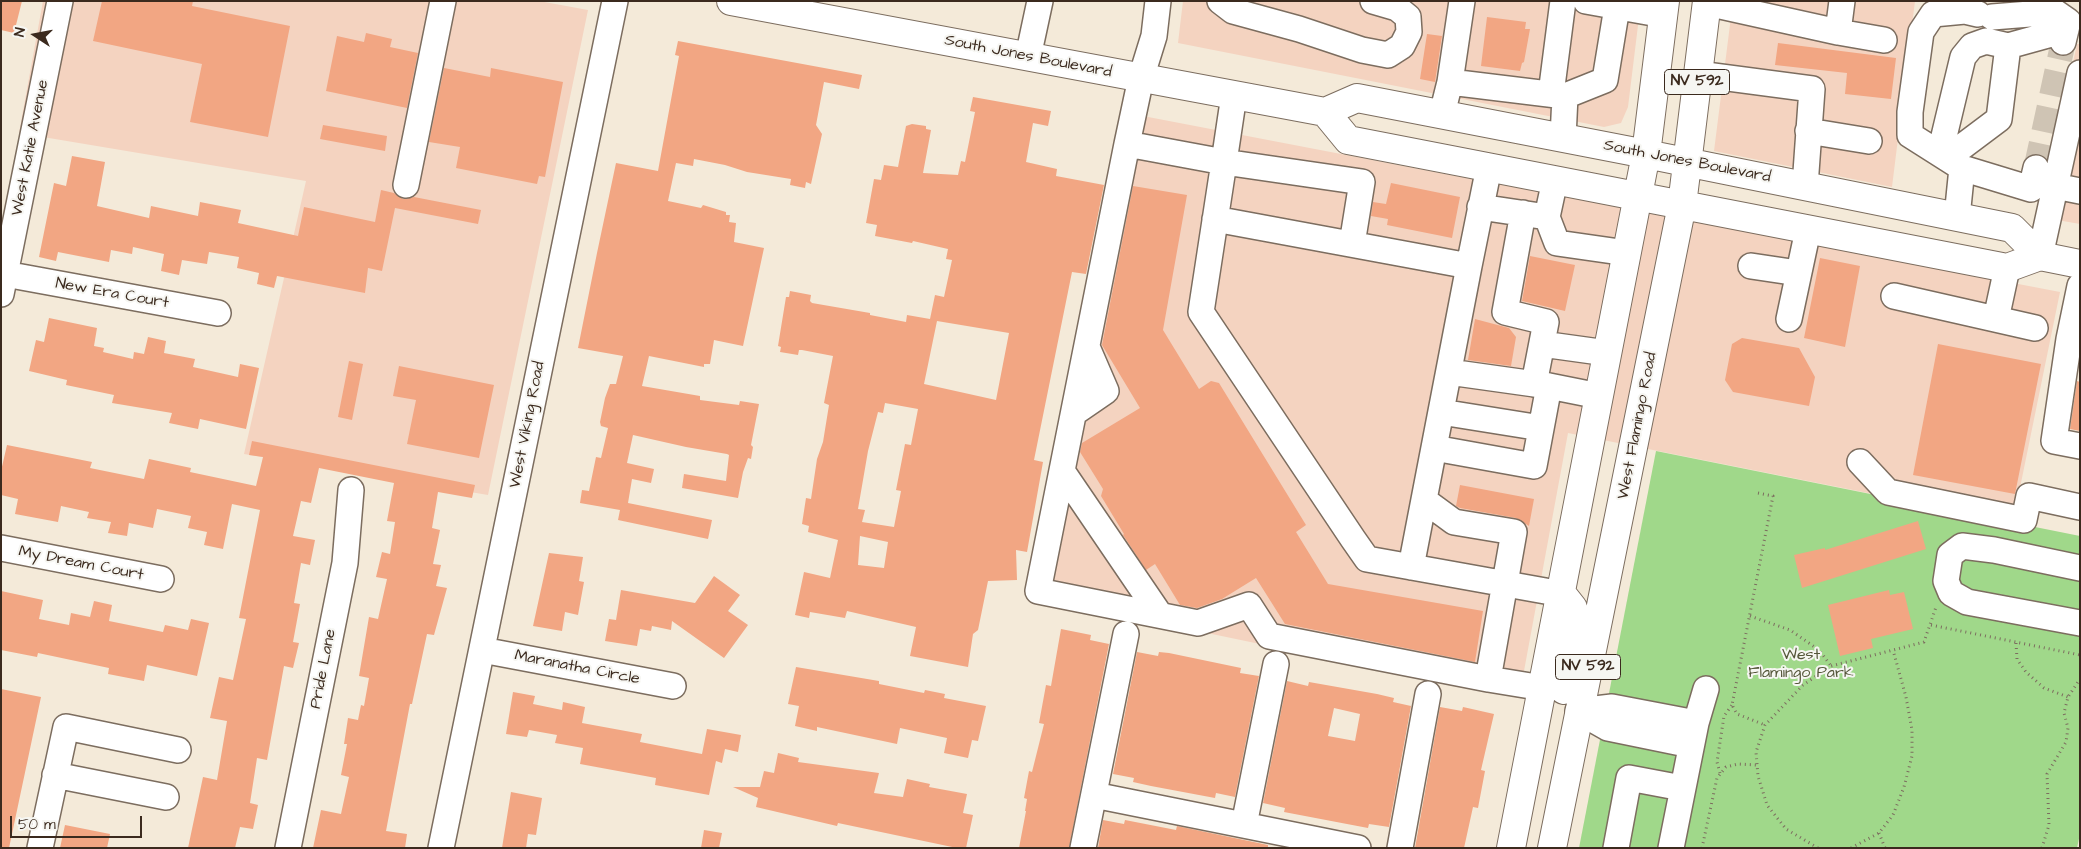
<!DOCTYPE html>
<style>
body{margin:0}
#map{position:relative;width:2081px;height:849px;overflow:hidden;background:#f4ead9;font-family:"Architects Daughter",sans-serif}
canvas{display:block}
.frame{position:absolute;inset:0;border:2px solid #3b2a1e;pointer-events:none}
.north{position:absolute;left:10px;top:10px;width:50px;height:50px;-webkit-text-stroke:4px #f6f6f2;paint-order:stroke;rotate:281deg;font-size:14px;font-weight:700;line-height:20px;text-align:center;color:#3b2a1e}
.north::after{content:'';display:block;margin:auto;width:18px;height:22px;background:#3b2a1e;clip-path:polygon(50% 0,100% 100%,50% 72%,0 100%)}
.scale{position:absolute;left:10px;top:816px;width:132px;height:22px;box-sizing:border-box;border:2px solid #3b2a1e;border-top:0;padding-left:6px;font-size:15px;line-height:18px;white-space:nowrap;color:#3b2a1e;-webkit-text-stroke:4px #f6f6f2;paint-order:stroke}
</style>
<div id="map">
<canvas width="2081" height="849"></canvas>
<div class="frame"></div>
<div class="north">N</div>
<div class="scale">50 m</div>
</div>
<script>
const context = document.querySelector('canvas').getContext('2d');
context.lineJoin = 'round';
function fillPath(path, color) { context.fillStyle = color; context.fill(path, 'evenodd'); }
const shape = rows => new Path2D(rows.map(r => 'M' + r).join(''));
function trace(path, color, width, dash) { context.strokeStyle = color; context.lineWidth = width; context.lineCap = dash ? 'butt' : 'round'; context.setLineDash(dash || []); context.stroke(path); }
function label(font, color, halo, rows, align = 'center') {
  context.font = font + ' "Architects Daughter",sans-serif'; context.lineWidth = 4; context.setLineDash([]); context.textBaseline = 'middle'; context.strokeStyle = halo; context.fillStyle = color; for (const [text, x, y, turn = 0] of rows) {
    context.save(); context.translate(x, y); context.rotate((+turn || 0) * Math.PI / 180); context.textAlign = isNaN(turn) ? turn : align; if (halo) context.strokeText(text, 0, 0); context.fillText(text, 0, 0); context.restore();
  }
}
fillPath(shape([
 [43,1,539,1,588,10,488,495,244,454,306,181,19,133],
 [1183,1,1641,1,1628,107,1621,123,1604,127,1178,43],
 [1733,1,1915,1,1892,187,1714,151],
 [2077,44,2080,44,2080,224,2040,217],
 [1143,116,2060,292,2013,522,1568,433,1519,698,1044,599]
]), '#f4d3c0');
fillPath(shape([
 [1656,451,2080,536,2080,834,2077,848,1579,848]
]), '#a0d88a');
fillPath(shape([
 [1,1,22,1,14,33,1,30],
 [102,1,193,1,192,6,290,26,268,137,190,122,202,64,93,41],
 [1487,17,1526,22,1525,29,1530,29,1524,62,1522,63,1520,71,1481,66],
 [366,33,392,39,390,47,418,53,407,108,326,91,337,36,364,42],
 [1427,34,1442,36,1435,82,1420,79],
 [678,41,862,75,859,89,824,82,816,125,822,134,811,184,806,182,805,188,790,185,791,179,747,172,725,165,694,159,693,166,676,163,668,201,701,208,703,205,726,212,726,215,730,215,729,222,736,223,734,242,764,248,743,346,714,340,710,364,704,364,704,367,649,356,642,386,700,396,700,400,739,405,740,401,759,404,751,445,753,447,751,459,748,458,743,472,738,498,682,488,684,474,726,481,729,455,727,454,686,447,633,435,627,463,654,469,651,483,632,479,628,503,712,520,708,539,618,520,620,510,580,503,582,490,589,491,596,457,601,458,608,428,601,426,600,422,605,398,610,384,616,384,623,356,578,348,597,253,616,163,658,171,679,56,675,55],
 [1778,43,1896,58,1891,99,1845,94,1847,73,1775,65],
 [444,68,490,77,491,68,563,82,545,177,539,176,537,184,456,168,460,147,429,142],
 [973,97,1051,111,1048,126,1033,123,1026,162,1057,169,1056,176,1104,185,1086,274,1072,272,1034,460,1043,462,1027,552,1016,550,1017,580,988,581,978,630,973,634,968,667,910,656,916,627,847,611,845,618,810,612,809,618,795,615,804,572,830,578,838,540,808,532,809,526,802,524,806,498,811,499,817,459,823,442,829,405,824,403,833,356,802,350,799,350,798,355,780,352,781,347,778,346,786,297,789,297,790,291,811,295,810,301,812,303,870,313,870,315,906,322,907,315,930,319,935,295,944,297,952,260,946,259,948,249,913,241,912,243,875,236,877,225,866,223,874,179,881,180,884,165,898,167,906,126,912,124,926,126,926,129,931,130,923,173,958,175,961,161,965,162,975,112,970,111],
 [937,321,1009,333,996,400,924,384],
 [885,403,918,409,911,445,905,444,896,490,901,491,894,527,862,522,865,510,858,509,868,451,878,412,883,413],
 [860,536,888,542,884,568,858,565],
 [323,125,387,136,385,151,320,139],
 [72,156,105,162,97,206,149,218,151,206,198,216,200,202,241,210,238,223,298,236,304,207,375,222,381,190,394,193,403,199,414,197,481,210,478,224,395,208,382,271,368,268,365,293,277,276,274,288,257,284,259,273,237,268,239,257,209,252,207,264,182,260,179,275,161,271,164,254,133,247,132,254,111,250,109,262,58,252,56,261,39,257,54,183,66,186],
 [1391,183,1460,197,1452,238,1387,225,1388,219,1371,216,1373,202,1386,204],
 [1133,186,1187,195,1163,330,1199,389,1211,381,1219,383,1306,525,1296,532,1328,584,1483,611,1475,662,1285,624,1256,578,1222,599,1197,608,1180,605,1155,564,1146,570,1123,535,1124,534,1101,496,1103,489,1080,452,1082,443,1140,408,1102,345],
 [1530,256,1575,265,1565,311,1522,301],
 [1820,258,1860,266,1845,347,1804,338],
 [49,318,97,328,94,346,104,348,103,352,133,359,134,352,144,354,148,337,166,341,164,353,195,359,193,367,238,377,240,364,259,368,246,429,200,419,198,429,169,423,172,413,112,403,114,395,66,385,67,380,29,371,36,340,44,342],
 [1475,319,1509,328,1516,337,1511,366,1468,360],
 [1742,338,1799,348,1815,377,1809,406,1733,392,1725,380,1732,344],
 [1938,344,2041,364,2015,494,1913,475],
 [349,361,363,364,352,420,338,417],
 [399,366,494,385,479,458,407,444,416,400,393,396],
 [2077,381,2080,382,2080,431,2070,429],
 [252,441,475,485,472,498,438,492,432,528,440,530,433,564,441,565,436,586,447,588,434,635,427,634,412,704,410,704,386,831,407,834,405,848,313,848,321,810,341,814,349,777,341,775,347,744,344,744,348,718,358,720,361,705,364,706,369,678,359,676,369,617,378,619,387,579,376,577,382,552,390,554,395,522,387,521,394,483,319,468,311,503,301,501,293,536,315,540,310,565,301,563,294,603,300,604,293,642,299,643,293,668,284,666,267,760,257,758,250,803,258,805,253,829,240,827,235,848,188,848,203,777,217,780,227,721,210,718,219,677,233,680,246,619,239,618,260,510,232,504,223,549,204,545,207,532,188,528,191,516,157,509,153,528,129,523,127,536,108,533,111,522,87,518,89,512,61,506,58,522,15,514,18,499,1,495,1,471,7,445,92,462,90,468,144,479,149,459,191,468,190,472,256,486,263,457,249,455],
 [1460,485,1534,499,1529,526,1516,518,1460,508,1456,506],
 [1918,521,1926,549,1802,588,1794,555,1825,548,1825,550],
 [549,553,583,557,579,581,584,582,578,615,565,612,562,631,533,626],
 [714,576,740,595,728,611,748,625,724,658,672,621,671,630,652,626,651,631,640,629,637,646,605,641,609,619,616,620,621,590,695,603],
 [1889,590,1890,595,1904,592,1913,629,1871,639,1873,648,1840,656,1828,605],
 [1,591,43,600,39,619,69,625,71,613,90,617,94,601,112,605,109,621,163,632,165,625,188,630,191,619,209,623,197,676,147,665,144,681,108,674,109,668,38,653,37,657,1,650],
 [1061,629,1091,635,1090,640,1109,644,1069,848,1019,848,1026,811,1025,811,1027,799,1024,798,1029,771,1032,772,1044,724,1039,723,1046,685,1051,686],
 [1137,652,1158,656,1159,652,1169,653,1241,668,1240,673,1259,676,1235,797,1216,793,1215,798,1151,786,1133,782,1134,778,1113,774],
 [796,667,879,681,879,684,924,693,925,690,945,694,944,698,986,706,978,741,972,740,968,758,944,753,947,738,900,728,897,744,817,727,817,731,795,726,799,706,788,704],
 [1287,681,1308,686,1309,682,1377,694,1394,698,1393,702,1411,706,1389,827,1369,824,1368,828,1284,812,1285,808,1263,803],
 [1334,708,1360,714,1355,741,1328,736],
 [1,689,41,697,9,848,1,848],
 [513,692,535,696,533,704,562,710,563,702,585,707,582,723,642,734,640,742,702,754,707,729,741,735,738,752,725,749,722,763,716,761,709,795,655,785,656,778,580,764,583,748,555,743,557,735,529,730,527,737,506,734],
 [1440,707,1462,711,1463,707,1494,714,1481,770,1485,771,1478,808,1473,807,1464,848,1415,848],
 [778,753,799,758,798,762,879,773,874,793,903,797,907,779,930,784,929,787,967,794,963,813,973,815,966,848,957,848,838,823,837,826,756,807,758,798,733,787,760,787,764,771,774,773],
 [511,792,542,798,536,835,528,834,526,848,502,848],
 [1103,820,1124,824,1125,820,1176,830,1177,826,1268,845,1268,848,1098,848],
 [65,825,110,834,107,848,60,848],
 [704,830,722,833,719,848,701,848]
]), '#f2a683');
trace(shape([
 [2036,168,2062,48]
]), '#cfc4b4', 25, [25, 12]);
const minor = shape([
 [1158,1,1154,36,1141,78,1127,144,1224,162,1201,312,1353,539,1367,559,1562,594],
 [1220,1,1233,11,1299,29,1362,50,1388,55,1402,46,1409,32,1408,17,1397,8,1373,1],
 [1586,1,1664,15],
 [1707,3,1838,32,1884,40],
 [1978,14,1965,11,1933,14,1921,32,1910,112,1910,135,1962,168,2031,189,2036,168],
 [1992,17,2055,12,2068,21,2063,42],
 [1838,32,1842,1],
 [1028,57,1040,1],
 [1698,74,1812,89,1805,186],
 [1450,82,1462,1],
 [1551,94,1563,1],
 [1234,95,1224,162,1362,182,1352,244],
 [1565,96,1605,80,1617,7],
 [1442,114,1450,82,1565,96,1563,138],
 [1808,131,1869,141],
 [1127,144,1038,591,1198,623,1249,605,1269,636,1488,679],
 [1940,153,1963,57,1972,46,1986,41,2008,46],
 [1947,158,1999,119,2008,46,2066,30],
 [406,185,443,1],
 [2055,186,2080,191],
 [1480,207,1547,217,1555,180],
 [1523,213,1505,312,1546,322,1534,384],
 [1547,217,1557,243,1627,253],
 [1957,217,1962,168],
 [1215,219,1469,266,1411,567],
 [2040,256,2080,73],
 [1469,266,1489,167],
 [1751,266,1798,273],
 [5,274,218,313],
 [2080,286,2069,339,2080,341],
 [1,294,60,1],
 [1894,296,2035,328],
 [1789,319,1808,230],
 [1996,319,2007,268],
 [2069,339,2054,441,2080,446],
 [1542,344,1607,353],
 [1549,386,1599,396],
 [1441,412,1541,428],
 [1074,413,1106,391,1087,347],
 [1434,448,1534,466,1549,386,1449,372],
 [1860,462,1888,492,2024,520,2029,496,2080,507],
 [1062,471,1160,615],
 [1424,500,1454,522,1514,532,1488,679,1543,688],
 [1,548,161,579],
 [2080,568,1994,550,1962,546,1950,555,1946,581,1951,593,1967,602,2080,623],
 [482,650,673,686],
 [1578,711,1612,707,1696,723],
 [1578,711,1608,728,1691,745],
 [55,775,166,797],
 [1094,795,1358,848],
 [1244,825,1276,664],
 [40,848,66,727,178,750],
 [288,848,345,563,351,490],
 [441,848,615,1],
 [1083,848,1126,634],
 [1400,848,1428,694],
 [1616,848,1629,778,1682,788],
 [1671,848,1696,723,1706,689]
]);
const major = shape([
 [731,1,1325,112,1357,98,1646,154,2012,228,2040,256],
 [1325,112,1348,140,2007,268,2040,256,2080,264],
 [1562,594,1573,608,1576,627,1564,690],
 [1511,848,1646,154,1665,1],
 [1552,848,1682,205,1707,1]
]);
trace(minor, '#7c6d5f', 28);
trace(major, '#7c6d5f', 30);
trace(shape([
 [1758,493,1773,496,1732,705,1737,714,1765,725],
 [1750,616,1790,630,1819,650,1831,666],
 [1931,625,2080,655],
 [2016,643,2017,659,2026,672,2044,688,2068,697],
 [1720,773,1717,762,1724,716,1732,705],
 [1879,833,1885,848],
 [1702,848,1717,778,1726,767,1738,764,1757,765],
 [1818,848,1786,829,1767,805,1758,776,1756,752,1765,725,1803,685,1831,666,1924,642,1936,607],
 [1851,848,1879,833,1893,815,1904,787,1912,756,1912,730,1906,697,1893,650],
 [2042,848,2049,825,2047,774,2066,742,2068,728,2064,713,2068,697,2080,679]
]), '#7c6d5f', 3, [1, 4]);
trace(minor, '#fff', 25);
trace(major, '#fff', 28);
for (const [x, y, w] of [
 [1697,82,65],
 [1588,667,65]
]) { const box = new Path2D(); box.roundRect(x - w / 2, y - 12.5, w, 25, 4); context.fillStyle = '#f6f6f2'; context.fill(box); trace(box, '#3b2a1e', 1); }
label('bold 15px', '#3b2a1e', null, [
 ["NV 592",1697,82],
 ["NV 592",1588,667]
]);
label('16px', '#3b2a1e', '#f6f6f2', [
 ["South Jones Boulevard",1028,57,11],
 ["West Katie Avenue",31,148,-79],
 ["South Jones Boulevard",1687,162,11],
 ["New Era Court",112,294,10],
 ["West Viking Road",528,425,-79],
 ["West Flamingo Road",1638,426,-79],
 ["My Dream Court",81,564,11],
 ["Maranatha Circle",577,668,11],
 ["Pride Lane",324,669,-79]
]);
label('16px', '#545639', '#f6f6f2', [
 ["West",1801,656],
 ["Flamingo Park",1801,674]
]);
</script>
